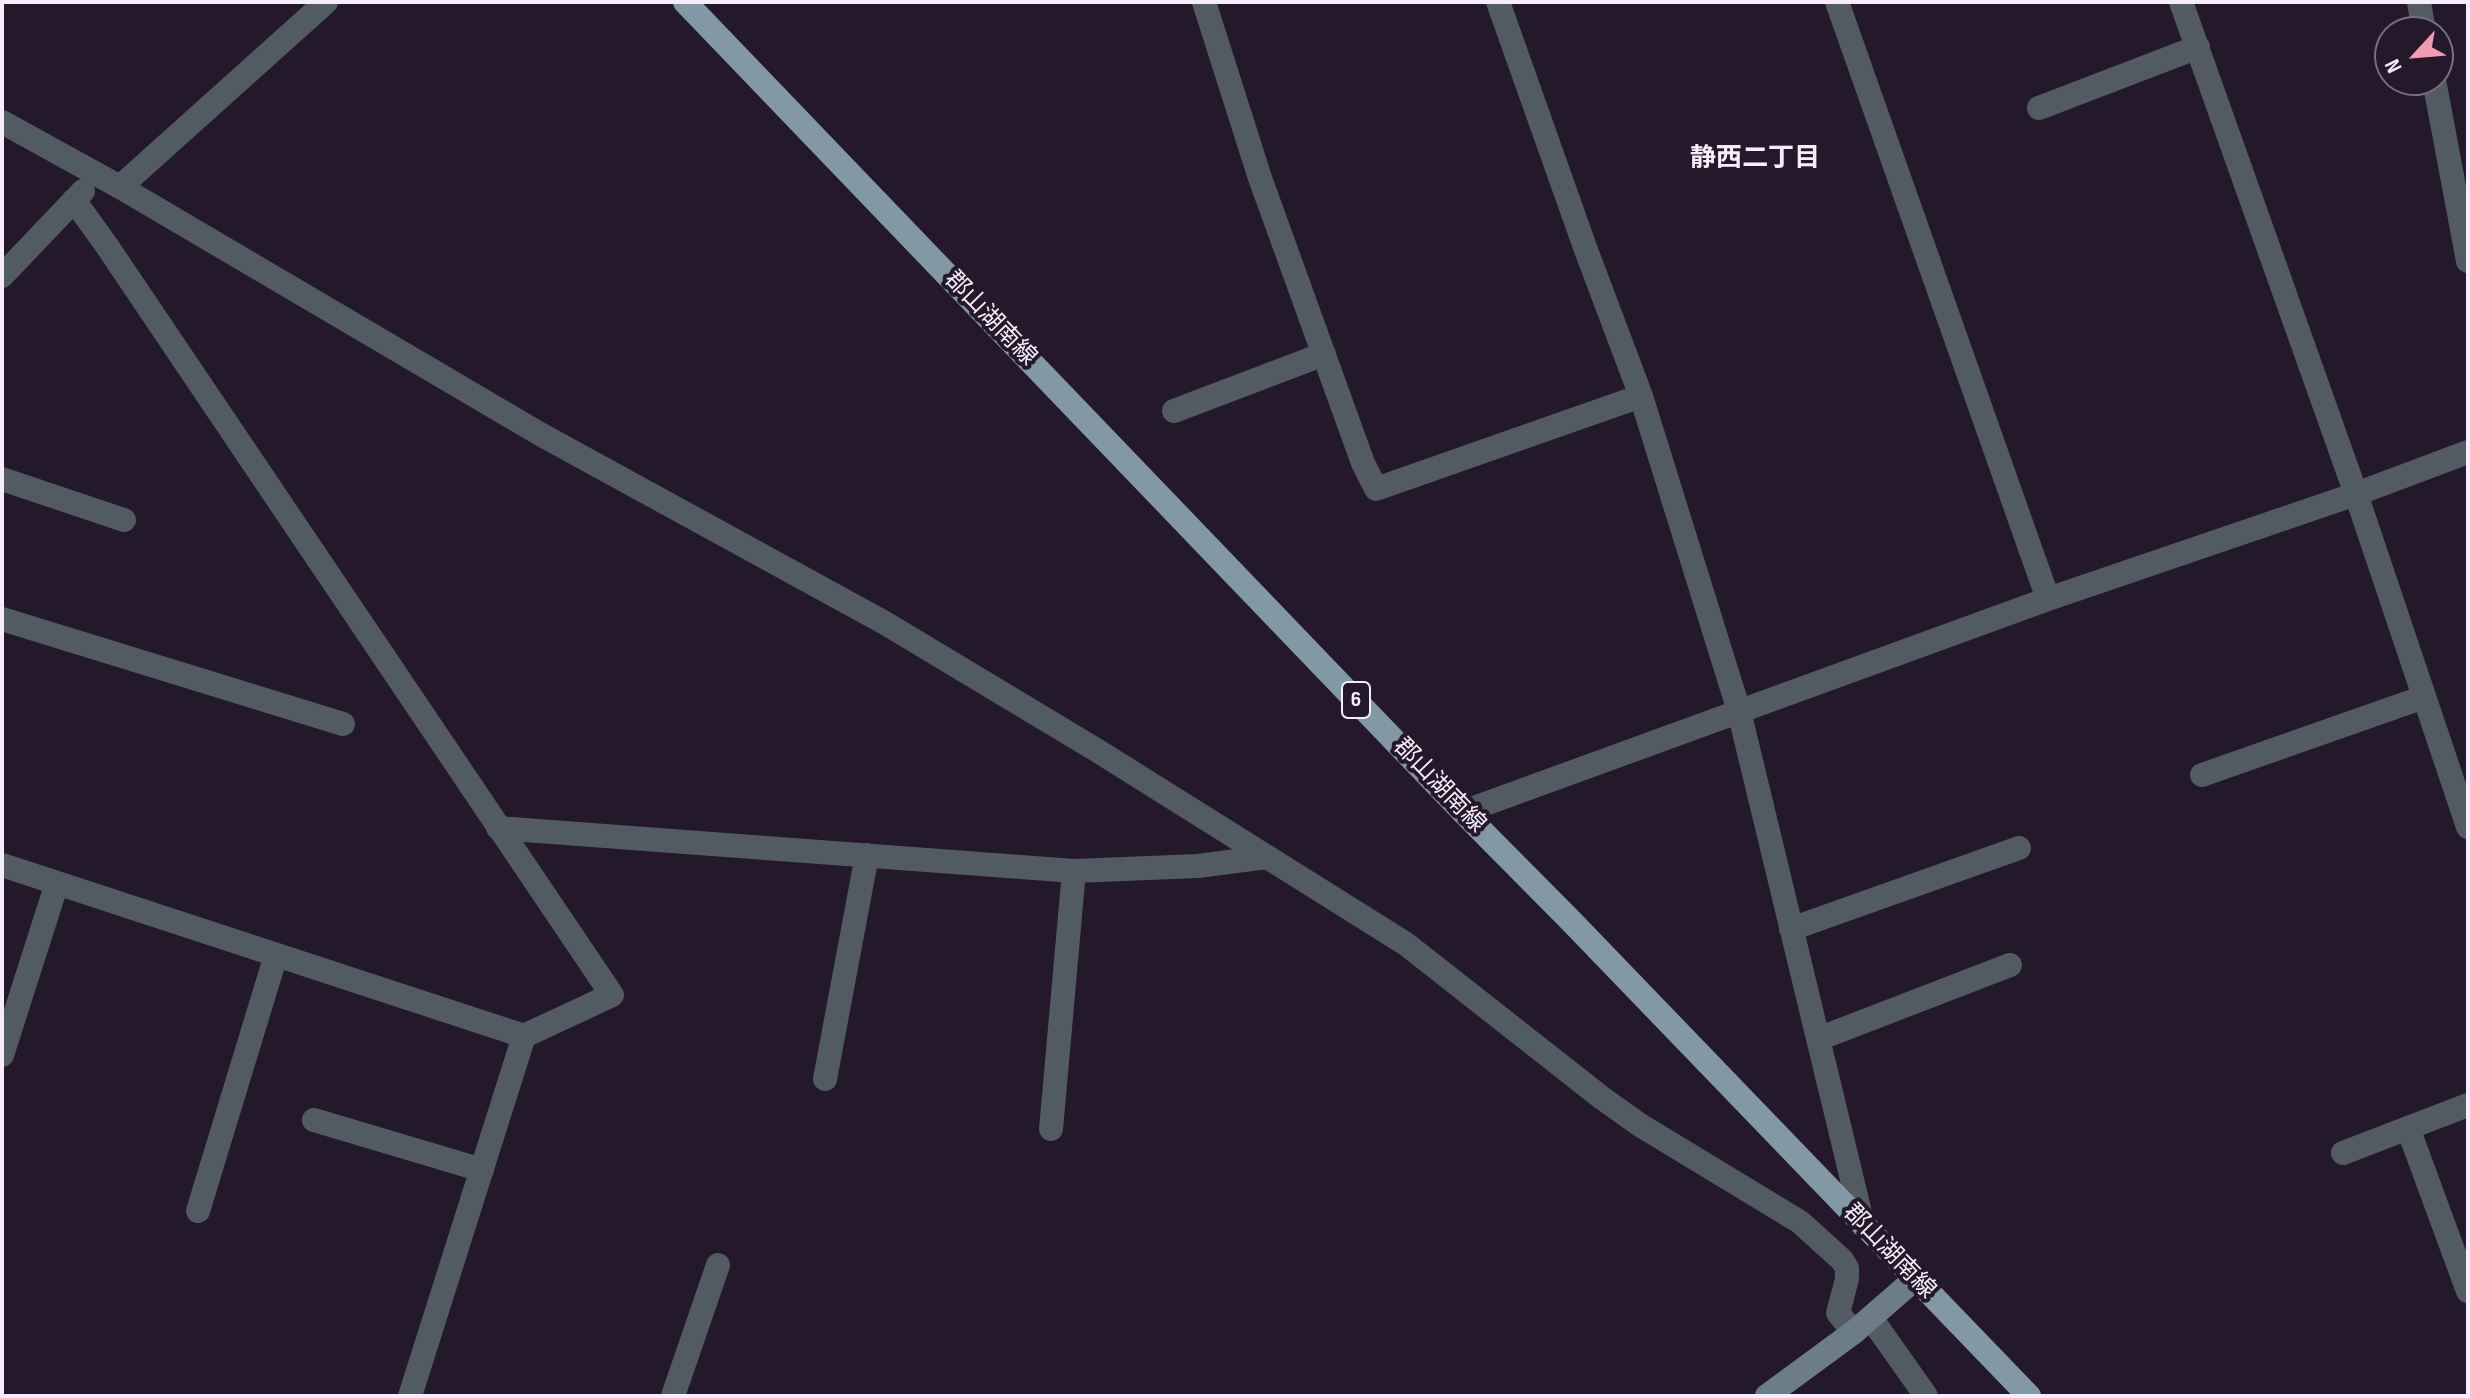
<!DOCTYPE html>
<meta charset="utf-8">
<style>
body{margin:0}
#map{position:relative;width:2470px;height:1398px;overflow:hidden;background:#23192b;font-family:"Sofia Sans Condensed",sans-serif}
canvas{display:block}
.frame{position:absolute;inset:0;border:4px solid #f5eefa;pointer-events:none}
.north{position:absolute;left:2374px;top:16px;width:80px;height:80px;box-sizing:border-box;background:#23192b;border:2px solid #776e7e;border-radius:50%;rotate:244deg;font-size:22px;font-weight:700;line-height:32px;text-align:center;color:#f5eefa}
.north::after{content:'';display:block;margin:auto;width:28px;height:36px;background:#f19ab1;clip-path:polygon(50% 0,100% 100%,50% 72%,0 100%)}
</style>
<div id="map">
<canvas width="2470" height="1398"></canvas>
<div class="frame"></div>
<div class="north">N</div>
</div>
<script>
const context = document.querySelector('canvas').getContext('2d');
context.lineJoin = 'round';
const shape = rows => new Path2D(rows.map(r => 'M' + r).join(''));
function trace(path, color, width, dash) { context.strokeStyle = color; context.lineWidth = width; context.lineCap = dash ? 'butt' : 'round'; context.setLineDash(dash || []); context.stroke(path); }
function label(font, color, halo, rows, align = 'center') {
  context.font = font + ' "Sofia Sans Condensed","Noto Sans JP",sans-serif'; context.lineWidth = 8; context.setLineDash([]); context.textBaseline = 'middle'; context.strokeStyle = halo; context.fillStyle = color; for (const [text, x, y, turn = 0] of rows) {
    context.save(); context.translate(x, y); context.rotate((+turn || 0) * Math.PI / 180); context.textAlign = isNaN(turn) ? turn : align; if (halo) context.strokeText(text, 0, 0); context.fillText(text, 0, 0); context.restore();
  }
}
trace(shape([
 [1204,2,1260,178,1363,463,1376,489,1641,396],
 [1498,2,1586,250,1641,396,1739,711,1863,1225],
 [1837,2,2048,599],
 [2181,2,2356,494,2468,827],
 [2419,2,2424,32],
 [2434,80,2468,261],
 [2039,108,2198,47],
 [2,122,120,187,540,434,885,623,1098,751,1406,944,1602,1098,1640,1125,1800,1222,1842,1260,1847,1268,1847,1279,1838,1313,1854,1332],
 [120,187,326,2],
 [2,276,83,191],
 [1174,411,1324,354],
 [2,479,124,520],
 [2,619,343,724],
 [2202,775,2424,697],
 [1463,812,2048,599,2356,494,2468,452],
 [498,828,1074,871,1198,866,1267,857],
 [2,865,524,1036,612,995,107,246,74,200],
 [1791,929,2019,848],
 [1818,1039,2010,965],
 [2,1055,57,883],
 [825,1079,867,855],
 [314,1120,482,1170],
 [2408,1128,2468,1291],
 [1051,1129,1074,871],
 [2343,1153,2468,1105],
 [198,1211,276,955],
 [1871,1318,1926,1396],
 [410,1396,524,1036],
 [673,1396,718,1265]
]), '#515b61', 24);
trace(shape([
 [1767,1396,1854,1332,1915,1279]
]), '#6d7d88', 24);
trace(shape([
 [685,2,1463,812,1572,922,2029,1396]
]), '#8398a5', 24);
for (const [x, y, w] of [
 [1356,700,28]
]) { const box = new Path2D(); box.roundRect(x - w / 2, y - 18, w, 36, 6); context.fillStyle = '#23192b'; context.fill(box); trace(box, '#f5eefa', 2); }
label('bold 22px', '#f5eefa', null, [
 ["6",1356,700]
]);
label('24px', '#f5eefa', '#23192b', [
 ["郡山湖南線",990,319,46],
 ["郡山湖南線",1439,786,46],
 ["郡山湖南線",1889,1252,46]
]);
label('bold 26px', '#f5eefa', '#23192b', [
 ["静西二丁目",1755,159]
]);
</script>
